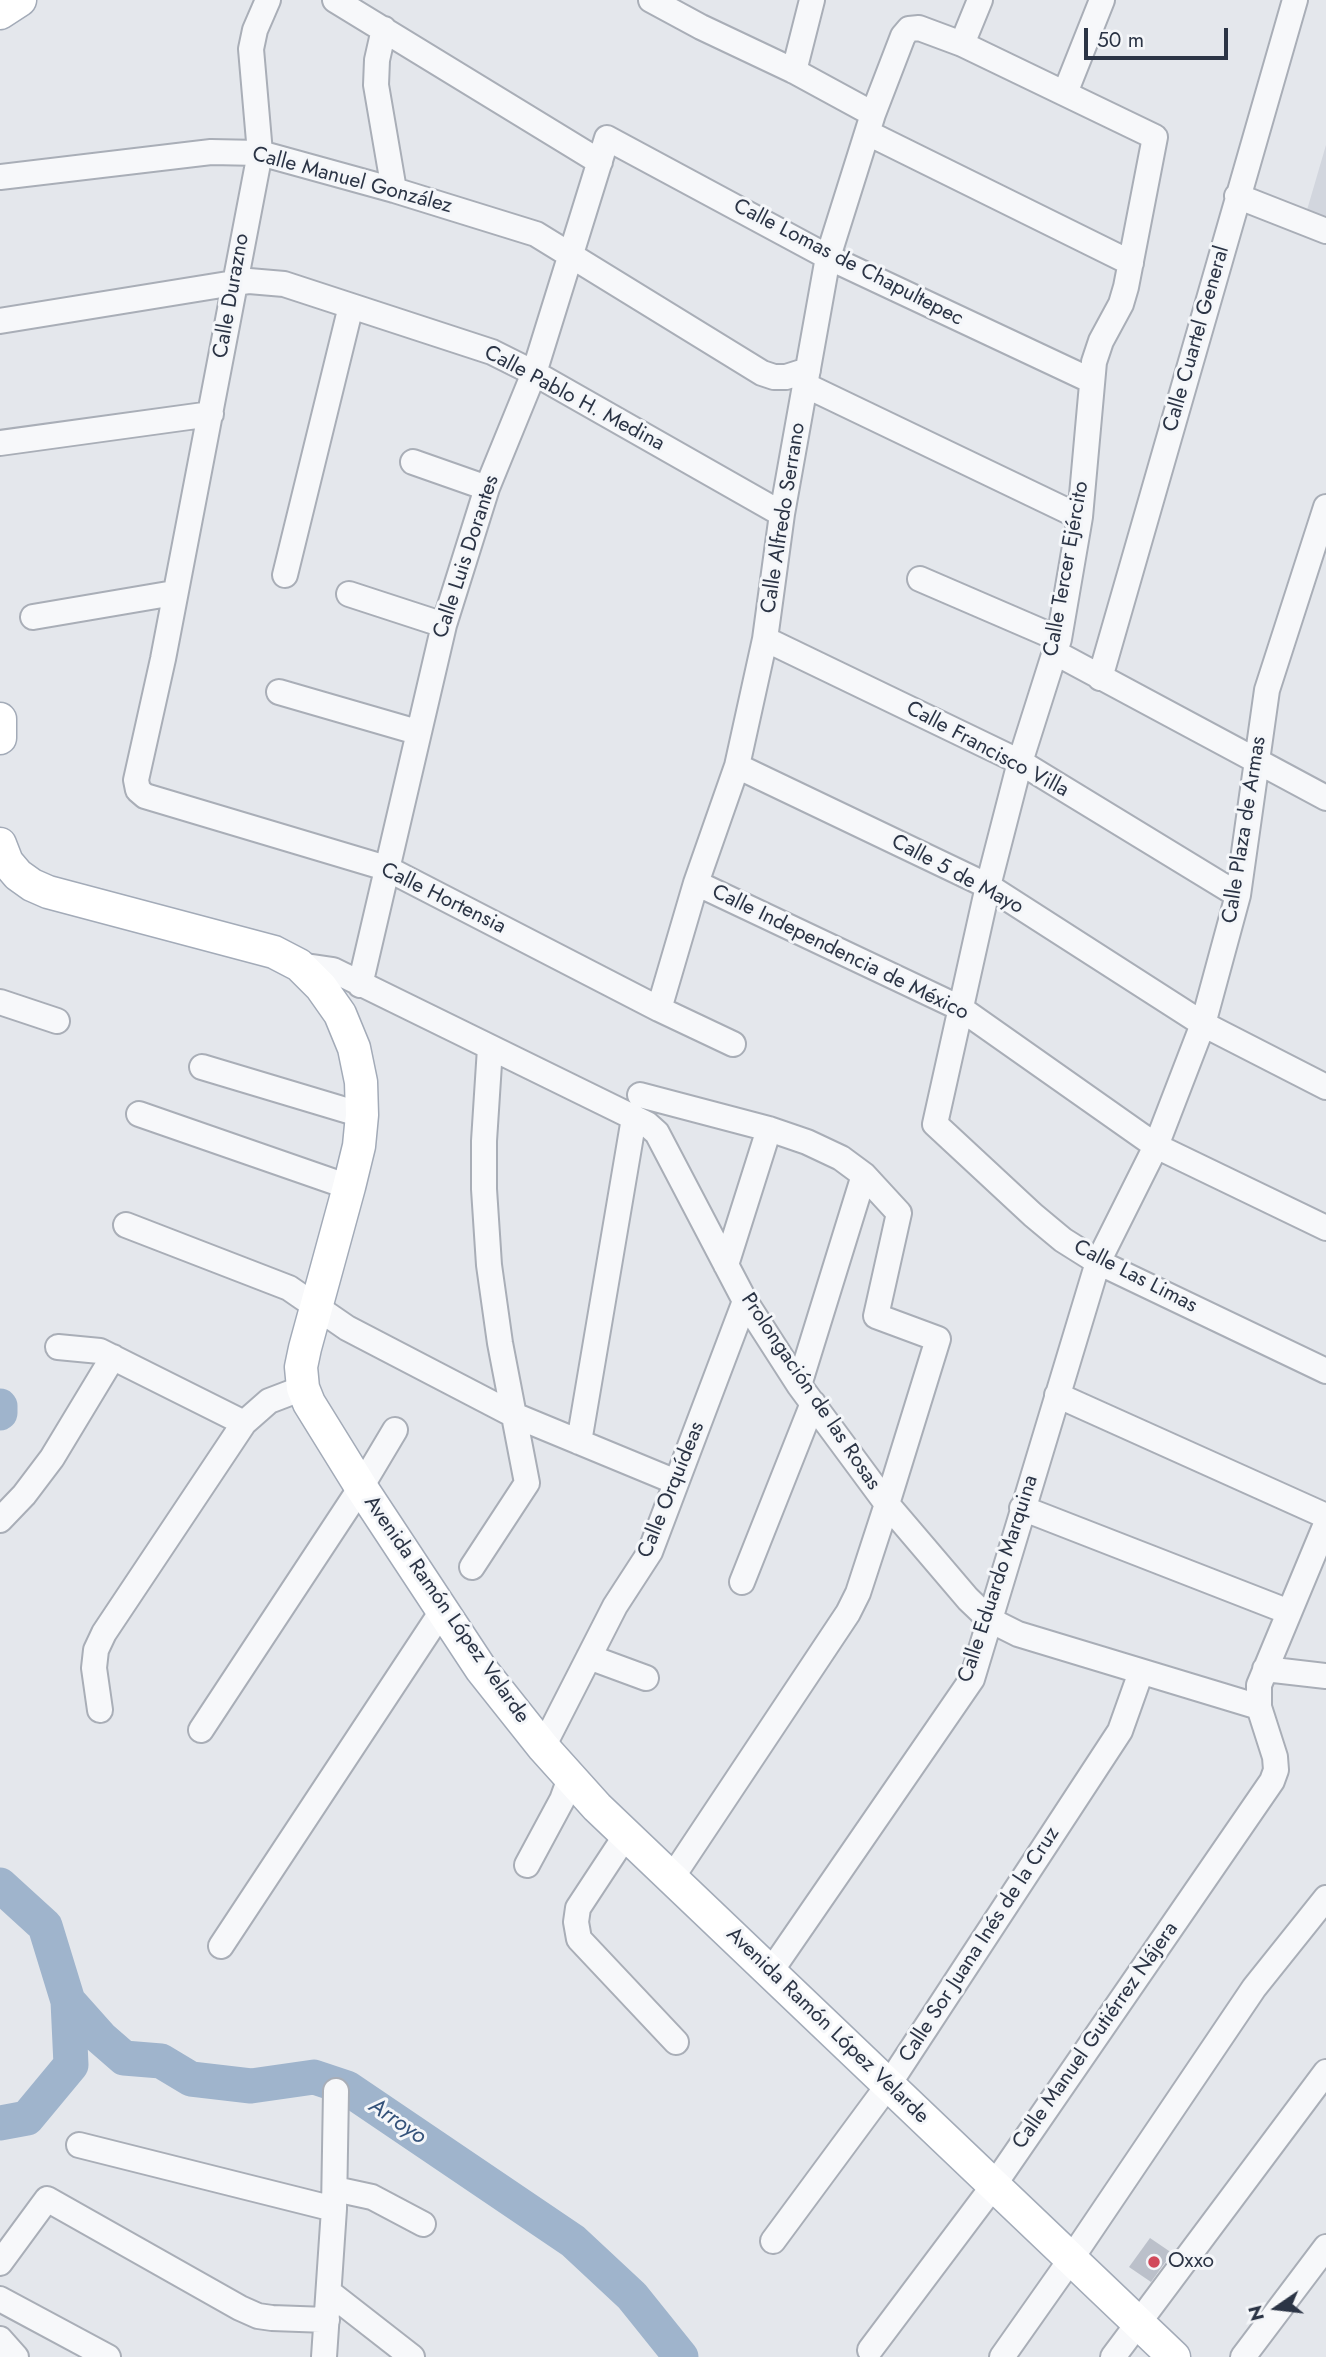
<!DOCTYPE html>
<meta charset="utf-8">
<style>
body{margin:0}
#map{position:relative;width:1326px;height:2357px;overflow:hidden;background:#e4e7ec;font-family:Jost,sans-serif}
canvas{display:block}
.north{position:absolute;left:1242px;top:2273px;width:70px;height:70px;-webkit-text-stroke:5px #f4f6f9;paint-order:stroke;rotate:256deg;font-size:19px;font-weight:700;line-height:28px;text-align:center;color:#2b3445}
.north::after{content:'';display:block;margin:auto;width:24px;height:32px;background:#2b3445;clip-path:polygon(50% 0,100% 100%,50% 72%,0 100%)}
.scale{position:absolute;left:1084px;top:28px;width:144px;height:32px;box-sizing:border-box;border:4px solid #2b3445;border-top:0;padding-left:9px;font-size:21px;line-height:24px;white-space:nowrap;color:#2b3445;-webkit-text-stroke:5px #f4f6f9;paint-order:stroke}
</style>
<div id="map">
<canvas width="1326" height="2357"></canvas>
<div class="north">N</div>
<div class="scale">50 m</div>
</div>
<script>
const context = document.querySelector('canvas').getContext('2d');
context.lineJoin = 'round';
function fillPath(path, color) { context.fillStyle = color; context.fill(path, 'evenodd'); }
const shape = rows => new Path2D(rows.map(r => 'M' + r).join(''));
function trace(path, color, width, dash) { context.strokeStyle = color; context.lineWidth = width; context.lineCap = dash ? 'butt' : 'round'; context.setLineDash(dash || []); context.stroke(path); }
function label(font, color, halo, rows, align = 'center') {
  context.font = font + ' Jost,sans-serif'; context.lineWidth = 6; context.setLineDash([]); context.textBaseline = 'middle'; context.strokeStyle = halo; context.fillStyle = color; for (const [text, x, y, turn = 0] of rows) {
    context.save(); context.translate(x, y); context.rotate((+turn || 0) * Math.PI / 180); context.textAlign = isNaN(turn) ? turn : align; if (halo) context.strokeText(text, 0, 0); context.fillText(text, 0, 0); context.restore();
  }
}
fillPath(shape([
 [1326,145,1326,217,1307,210]
]), '#d2d6de');
trace(shape([
 [0,1406,0,1413],
 [0,1885,45,1926,68,2001,71,2065,27,2118,0,2123],
 [68,2001,101,2038,124,2058,161,2061,191,2079,251,2086,314,2077,347,2088,573,2241,632,2296,681,2357]
]), '#9fb4cc', 35);
fillPath(shape([
 [1150,2238,1172,2253,1151,2282,1129,2267]
]), '#bbc0ca');
const minor = shape([
 [268,0,255,30,251,49,260,153,163,659,136,780,138,790,145,796,386,868,659,1009,733,1044],
 [335,0,600,162],
 [651,0,701,27,794,71,873,114],
 [384,29,377,60,376,85,394,190],
 [962,44,980,0],
 [794,71,812,0],
 [1065,93,1102,0],
 [868,133,1131,263],
 [0,177,211,152,260,153,394,190,536,234,762,373,774,377,786,377,808,370],
 [1237,196,1326,231],
 [0,321,234,283,249,281,284,284,492,352,534,373,782,514],
 [805,385,1080,517],
 [0,443,211,414],
 [413,462,487,488],
 [285,575,351,306],
 [920,579,1059,639],
 [349,594,444,625],
 [33,617,174,593],
 [765,639,1020,762,1238,895],
 [1056,653,1326,798],
 [1100,678,1295,0],
 [279,692,417,732],
 [737,766,988,886,1203,1024,1326,1087],
 [696,883,960,1008,1156,1146,1326,1228],
 [299,965,333,970,647,1124,657,1133,745,1301,799,1385,887,1504,968,1599,990,1620,1018,1634,1259,1707],
 [360,985,444,625,487,488,534,373,607,138,828,257,1092,381],
 [0,1002,57,1021],
 [659,1009,696,883,737,766,765,639,782,514,828,257,873,114,903,36,909,29,919,28,962,44,1155,137,1126,287,1121,304,1101,341,1094,362,1080,517,1059,639,1020,762,988,886,935,1124,1033,1215,1063,1240,1098,1262,1326,1371],
 [202,1067,362,1115],
 [640,1095,769,1129,807,1142,841,1158,864,1175,899,1213,876,1316,938,1339,887,1504,858,1593,848,1613,671,1879],
 [139,1114,349,1187],
 [126,1225,289,1288,347,1328,514,1415,676,1482],
 [726,1265,769,1129],
 [58,1347,100,1351,244,1423],
 [799,1385,864,1175],
 [1057,1395,1326,1516],
 [579,1442,634,1118],
 [1022,1508,1289,1612],
 [0,1520,24,1495,52,1458,113,1357],
 [472,1567,527,1483,500,1343,489,1265,484,1189,484,1141,490,1048],
 [742,1582,813,1403],
 [589,1657,646,1678],
 [1265,1669,1326,1676],
 [100,1710,94,1668,96,1650,104,1633,244,1423,269,1401,303,1388],
 [201,1730,361,1487,395,1430],
 [543,1747,615,1606,650,1552,745,1301],
 [626,1835,578,1908,576,1922,579,1939,676,2042],
 [527,1865,562,1800,570,1778],
 [221,1946,442,1611],
 [771,1971,972,1679,1098,1262,1156,1146,1203,1024,1238,895,1267,690,1326,507],
 [79,2145,334,2209],
 [335,2189,372,2197,423,2224],
 [773,2241,889,2084,1120,1731,1141,1672],
 [0,2263,47,2199,240,2308,258,2316,272,2318,327,2320],
 [330,2293,412,2357],
 [0,2299,108,2357],
 [0,2339,16,2357],
 [870,2350,994,2185,1272,1781,1276,1770,1275,1757,1259,1707,1259,1685,1326,1524],
 [324,2357,334,2209,336,2091],
 [1002,2357,1071,2259,1254,1988,1326,1898],
 [1113,2357,1326,2072],
 [1243,2357,1326,2247]
]);
const major = shape([
 [0,13,20,0],
 [0,719,0,738],
 [0,844,7,862,18,875,32,885,48,892,274,952,299,965,321,987,340,1014,354,1048,361,1082,362,1115,359,1146,349,1187,305,1348,301,1367,303,1388,309,1403,361,1487,481,1669,543,1747,597,1807,1174,2357]
]);
trace(minor, '#a9aeb7', 28);
trace(major, '#a3abb8', 35);
trace(minor, '#f7f8fa', 24);
trace(major, '#fff', 32);
for (const [x, y, r, color] of [
 [1154,2262,7,"#d1495b"]
]) { const dot = new Path2D(); dot.arc(x, y, r, 0, 2 * Math.PI); context.fillStyle = color; context.fill(dot); trace(dot, '#f4f6f9', 2.5); }
label('21px', '#2b3445', '#f4f6f9', [
 ["Calle Manuel González",352,181,15],
 ["Calle Lomas de Chapultepec",848,263,27],
 ["Calle Durazno",232,296,-80],
 ["Calle Cuartel General",1197,339,-74],
 ["Calle Pablo H. Medina",574,399,28],
 ["Calle Alfredo Serrano",784,518,-81],
 ["Calle Luis Dorantes",467,557,-72],
 ["Calle Tercer Ejército",1067,569,-80],
 ["Calle Francisco Villa",987,750,28],
 ["Calle Plaza de Armas",1245,830,-81],
 ["Calle 5 de Mayo",957,875,28],
 ["Calle Hortensia",443,899,26],
 ["Calle Independencia de México",840,953,26],
 ["Calle Las Limas",1135,1277,27],
 ["Prolongación de las Rosas",810,1392,56],
 ["Calle Orquídeas",672,1490,-68],
 ["Calle Eduardo Marquina",999,1579,-72],
 ["Avenida Ramón López Velarde",446,1610,55],
 ["Calle Sor Juana Inés de la Cruz",980,1945,-57],
 ["Avenida Ramón López Velarde",827,2026,44],
 ["Calle Manuel Gutiérrez Nájera",1096,2036,-55]
]);
label('21px', '#2b3445', '#f4f6f9', [
 ["Oxxo",1168,2262]
], 'left');
label('italic 23px', '#34527a', '#f4f6f9', [
 ["Arroyo",397,2122,34]
]);
</script>
